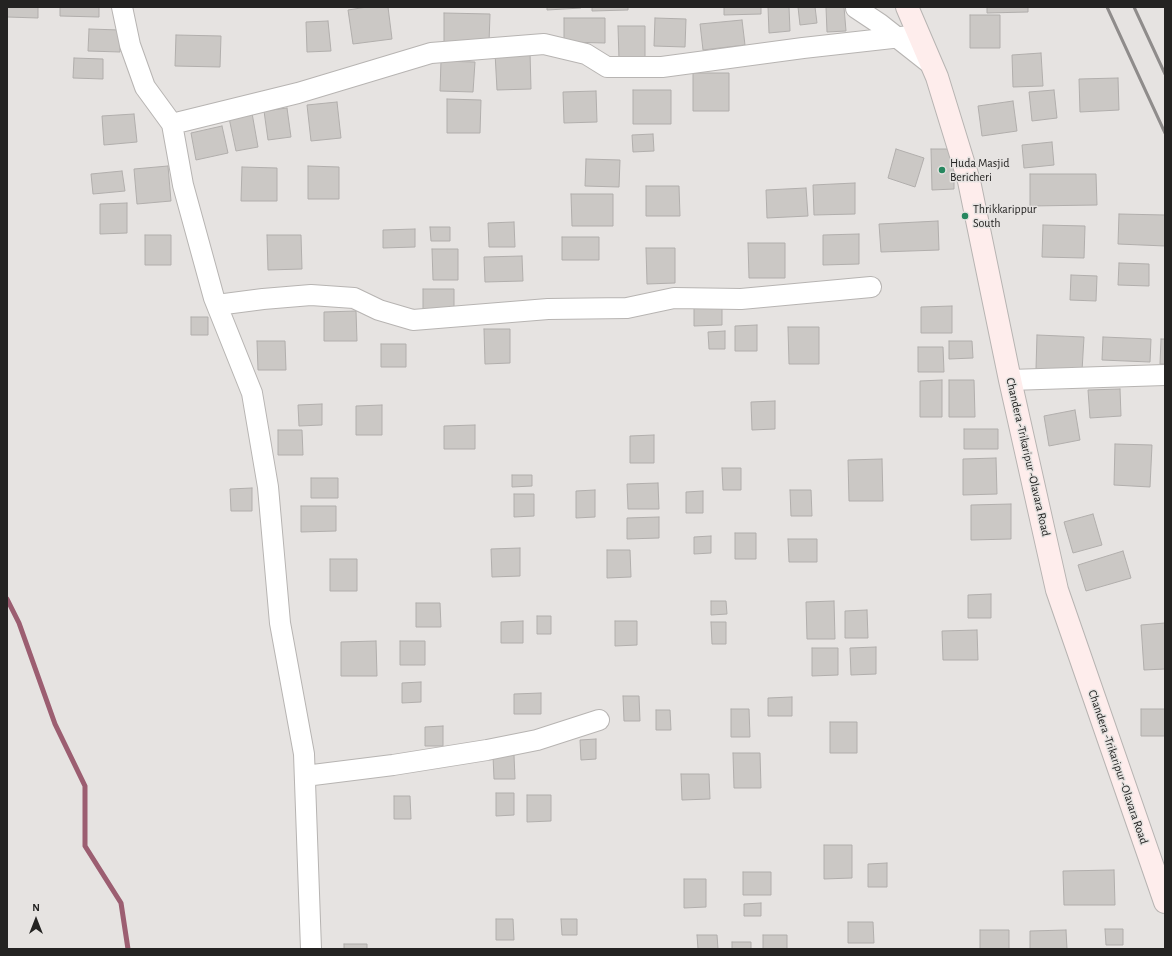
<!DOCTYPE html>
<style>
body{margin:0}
#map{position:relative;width:1172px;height:956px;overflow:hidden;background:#e6e3e1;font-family:"Alegreya Sans",sans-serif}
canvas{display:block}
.frame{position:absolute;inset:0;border:8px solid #242322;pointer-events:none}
.north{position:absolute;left:16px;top:900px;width:40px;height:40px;-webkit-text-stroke:3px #e6e3e1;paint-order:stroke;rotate:0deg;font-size:11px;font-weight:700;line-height:16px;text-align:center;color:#242322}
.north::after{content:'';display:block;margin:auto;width:14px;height:18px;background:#242322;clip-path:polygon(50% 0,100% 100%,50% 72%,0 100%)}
</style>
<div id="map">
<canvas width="1172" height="956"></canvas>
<div class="frame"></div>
<div class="north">N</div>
</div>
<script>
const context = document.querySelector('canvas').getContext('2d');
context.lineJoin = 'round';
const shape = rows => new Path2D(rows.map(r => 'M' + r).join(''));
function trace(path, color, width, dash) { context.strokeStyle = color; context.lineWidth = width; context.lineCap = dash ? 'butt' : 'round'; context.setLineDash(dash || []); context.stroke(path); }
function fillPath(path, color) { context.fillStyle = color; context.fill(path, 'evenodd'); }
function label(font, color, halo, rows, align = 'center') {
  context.font = font + ' "Alegreya Sans",sans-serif'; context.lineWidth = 3; context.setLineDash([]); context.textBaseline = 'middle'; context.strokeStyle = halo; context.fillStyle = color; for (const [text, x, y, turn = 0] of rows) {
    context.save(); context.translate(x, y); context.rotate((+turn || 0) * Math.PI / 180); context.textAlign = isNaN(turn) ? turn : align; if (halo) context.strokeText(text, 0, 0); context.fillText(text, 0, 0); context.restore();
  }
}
trace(shape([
 [7,599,19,623,55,724,85,786,85,846,121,903,128,949]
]), '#9c5e71', 5);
const building = shape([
 [7,7,38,7,38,18,7,17,7,7],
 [60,7,99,7,99,17,60,16,60,7],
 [367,7,388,7,392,39,353,44,348,10,367,7],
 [547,7,581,7,581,8,547,10,547,7],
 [592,7,628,7,628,10,592,11,592,7],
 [724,7,761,7,761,14,724,15,724,7],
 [768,7,789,7,790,31,769,33,768,7],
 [798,7,815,7,817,23,800,25,798,7],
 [826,7,844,7,846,31,827,32,826,7],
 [987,7,1028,7,1028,12,987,13,987,7],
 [444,13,490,14,489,43,444,43,444,13],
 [970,15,1000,15,1000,48,970,48,970,15],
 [564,18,605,18,605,43,564,42,564,18],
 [655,18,686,19,685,47,654,46,655,18],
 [742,20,745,45,703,50,700,24,742,20],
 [328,21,331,51,307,52,306,22,328,21],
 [618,26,645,26,645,59,619,60,618,26],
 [89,29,120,30,120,52,88,51,89,29],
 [176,35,221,36,220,67,175,66,176,35],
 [530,52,531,89,497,90,495,53,530,52],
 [1041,53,1043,86,1013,87,1012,55,1041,53],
 [74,58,103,59,103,79,73,78,74,58],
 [441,61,475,62,473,92,440,91,441,61],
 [693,73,729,73,729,111,693,111,693,73],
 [1118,78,1119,110,1080,112,1079,79,1118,78],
 [633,90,671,90,671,124,633,124,633,90],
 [1054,90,1057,118,1032,121,1029,92,1054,90],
 [596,91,597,122,564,123,563,92,596,91],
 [447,99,481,100,480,133,447,133,447,99],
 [1013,101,1017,131,982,136,978,106,1013,101],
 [337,102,341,138,311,141,307,105,337,102],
 [287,108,291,137,268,140,264,111,287,108],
 [252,113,258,147,236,151,229,118,252,113],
 [134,114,137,142,104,145,102,116,134,114],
 [222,126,228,153,196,160,191,133,222,126],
 [653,134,654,151,633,152,632,135,653,134],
 [1052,142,1054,165,1024,168,1022,145,1052,142],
 [896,149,924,158,915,187,888,178,896,149],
 [931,149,954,149,954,189,932,190,931,149],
 [586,159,620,160,619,187,585,186,586,159],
 [168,166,171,201,137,204,134,169,168,166],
 [308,166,339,167,339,199,308,199,308,166],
 [242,167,277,168,277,201,241,201,242,167],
 [122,171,125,191,93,194,91,174,122,171],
 [1030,174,1096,174,1097,205,1030,206,1030,174],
 [855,183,855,214,814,215,813,185,855,183],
 [646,186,679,186,680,216,646,216,646,186],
 [806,188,808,216,767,218,766,190,806,188],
 [571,194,613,194,613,226,572,226,571,194],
 [127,203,127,233,100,234,100,204,127,203],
 [1119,214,1165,215,1165,246,1118,244,1119,214],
 [938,221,939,250,881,252,879,224,938,221],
 [514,222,515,247,489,247,488,223,514,222],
 [1043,225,1085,226,1084,258,1042,257,1043,225],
 [430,227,450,227,450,241,431,241,430,227],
 [415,229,415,247,383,248,383,230,415,229],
 [859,234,859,264,823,265,823,235,859,234],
 [145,235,171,235,171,265,145,265,145,235],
 [267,235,301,235,302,269,268,270,267,235],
 [562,237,599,237,599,260,562,260,562,237],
 [748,243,785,243,785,278,749,278,748,243],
 [646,248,675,248,675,283,647,284,646,248],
 [432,249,458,249,458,280,433,280,432,249],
 [522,256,523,281,485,282,484,257,522,256],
 [1119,263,1149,264,1149,286,1118,285,1119,263],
 [1071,275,1097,276,1096,301,1070,300,1071,275],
 [423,289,454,289,454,309,423,310,423,289],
 [952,306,952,333,921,333,921,307,952,306],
 [722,307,722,325,694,326,694,308,722,307],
 [356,311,357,341,324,341,324,312,356,311],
 [191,317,208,317,208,335,191,335,191,317],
 [757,325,757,351,735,351,735,326,757,325],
 [788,327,819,327,819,364,789,364,788,327],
 [484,329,510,329,510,363,485,364,484,329],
 [725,331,725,349,709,349,708,332,725,331],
 [1037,335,1084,337,1082,371,1036,369,1037,335],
 [1103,337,1151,339,1150,362,1102,360,1103,337],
 [1161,339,1165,339,1165,364,1160,364,1161,339],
 [257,341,285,341,286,370,258,370,257,341],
 [949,341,972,341,973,358,949,359,949,341],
 [381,344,406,344,406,367,381,367,381,344],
 [918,347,943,347,944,372,918,372,918,347],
 [942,380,942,417,920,417,920,381,942,380],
 [949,380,974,380,975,417,949,417,949,380],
 [1120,389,1121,416,1090,418,1088,390,1120,389],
 [775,401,775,429,752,430,751,402,775,401],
 [322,404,322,425,299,426,298,405,322,404],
 [382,405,382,435,356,435,356,406,382,405],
 [1075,410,1080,440,1049,446,1044,416,1075,410],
 [475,425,475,449,444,449,444,426,475,425],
 [964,429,998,429,998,449,964,449,964,429],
 [278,430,302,430,303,455,278,455,278,430],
 [654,435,654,463,630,463,630,436,654,435],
 [1115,444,1152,445,1150,487,1114,485,1115,444],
 [996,458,997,494,963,495,963,459,996,458],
 [882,459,883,501,849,501,848,460,882,459],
 [722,468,741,468,741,490,723,490,722,468],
 [512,475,532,475,532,486,512,487,512,475],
 [311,478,338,478,338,498,311,498,311,478],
 [658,483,659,509,628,509,627,484,658,483],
 [252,488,252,511,231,511,230,489,252,488],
 [595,490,595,517,576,518,576,491,595,490],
 [790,490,811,490,812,516,791,516,790,490],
 [703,491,703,513,686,513,686,492,703,491],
 [514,494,534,494,534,516,514,517,514,494],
 [1011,504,1011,539,971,540,971,505,1011,504],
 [301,506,336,506,336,531,301,532,301,506],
 [1093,514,1102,545,1073,553,1064,522,1093,514],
 [659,517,659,538,627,539,627,518,659,517],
 [735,533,756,533,756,559,735,559,735,533],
 [711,536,711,553,694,554,694,537,711,536],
 [788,539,817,539,817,562,789,562,788,539],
 [520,548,520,576,492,577,491,549,520,548],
 [607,550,630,550,631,577,607,578,607,550],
 [1123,551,1131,578,1086,591,1078,565,1123,551],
 [330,559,357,559,357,591,330,591,330,559],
 [991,594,991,618,968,618,968,595,991,594],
 [711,601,726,601,727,614,711,615,711,601],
 [834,601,835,639,807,639,806,602,834,601],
 [416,603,440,603,441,627,416,627,416,603],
 [867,610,868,638,845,638,845,611,867,610],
 [537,616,551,616,551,634,537,634,537,616],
 [523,621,523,643,501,643,501,622,523,621],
 [615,621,637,621,637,645,615,646,615,621],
 [711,622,726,622,726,644,712,644,711,622],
 [1165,623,1165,669,1144,670,1141,625,1165,623],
 [977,630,978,660,943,660,942,631,977,630],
 [376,641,377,676,341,676,341,642,376,641],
 [400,641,425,641,425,665,400,665,400,641],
 [876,647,876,674,851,675,850,648,876,647],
 [812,648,838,648,838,675,812,676,812,648],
 [421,682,421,702,402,703,402,683,421,682],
 [541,693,541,714,514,714,514,694,541,693],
 [623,696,639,696,640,721,624,721,623,696],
 [792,697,792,716,768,716,768,698,792,697],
 [731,709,749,709,750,737,731,737,731,709],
 [1141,709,1165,709,1165,736,1141,736,1141,709],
 [656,710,670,710,671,730,656,730,656,710],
 [830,722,857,722,857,753,830,753,830,722],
 [443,726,443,746,425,746,425,727,443,726],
 [596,739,596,759,581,760,580,740,596,739],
 [733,753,760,753,761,788,734,788,733,753],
 [514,755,515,779,494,779,493,756,514,755],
 [681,774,709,774,710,799,682,800,681,774],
 [496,793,514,793,514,815,496,816,496,793],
 [527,795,551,795,551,821,527,822,527,795],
 [394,796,410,796,411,819,394,819,394,796],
 [824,845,852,845,852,878,824,879,824,845],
 [887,863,887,887,868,887,868,864,887,863],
 [1114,870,1115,905,1064,905,1063,871,1114,870],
 [743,872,771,872,771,895,743,895,743,872],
 [684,879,706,879,706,907,684,908,684,879],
 [761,903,761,916,744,916,744,904,761,903],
 [496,919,513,919,514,940,496,940,496,919],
 [561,919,577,919,577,935,562,935,561,919],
 [848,922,873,922,874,943,848,943,848,922],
 [1105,929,1123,929,1123,945,1106,945,1105,929],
 [980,930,1009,930,1009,949,980,949,980,930],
 [1066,930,1067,949,1030,949,1030,931,1066,930],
 [697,935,717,935,718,949,698,949,697,935],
 [763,935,787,935,787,949,763,949,763,935],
 [732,942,751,942,751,949,732,949,732,942],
 [344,944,367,944,367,949,344,949,344,944]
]);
fillPath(building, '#cbc8c5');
trace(building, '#b1aeac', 1);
const minor = shape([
 [122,7,130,45,145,87,172,124],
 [856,7,856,8,880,24,932,65],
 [217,305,263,299,311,295,354,298,379,310,413,320,548,309,627,308,674,298,741,299,871,287],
 [1010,380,1165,375],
 [305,776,393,765,487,750,537,740,599,720],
 [311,949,304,754,280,623,268,487,252,393,214,298,183,185,172,124,298,93,431,53,544,44,586,54,607,67,662,67,803,48,919,35]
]);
const secondary = shape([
 [907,7,937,77,969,181,1010,380,1057,590,1165,902]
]);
trace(minor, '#b7b4b2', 22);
trace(secondary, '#b7b4b2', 24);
trace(minor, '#fff', 20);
trace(secondary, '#feedec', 22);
trace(shape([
 [1107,7,1165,133],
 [1134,7,1165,74]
]), '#8f8c8b', 3);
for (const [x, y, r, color] of [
 [942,170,4,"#26875f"],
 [965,216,4,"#26875f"]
]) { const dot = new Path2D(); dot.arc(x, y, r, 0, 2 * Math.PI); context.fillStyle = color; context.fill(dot); trace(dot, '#e6e3e1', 1.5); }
label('12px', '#242322', '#e6e3e1', [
 ["Huda Masjid",950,163],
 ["Bericheri",950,177],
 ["Thrikkarippur",973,209],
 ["South",973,223]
], 'left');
label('12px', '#242322', '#e6e3e1', [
 ["Chandera -Trikaripur -Olavara Road",1028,457,77],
 ["Chandera -Trikaripur -Olavara Road",1118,767,71]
]);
</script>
